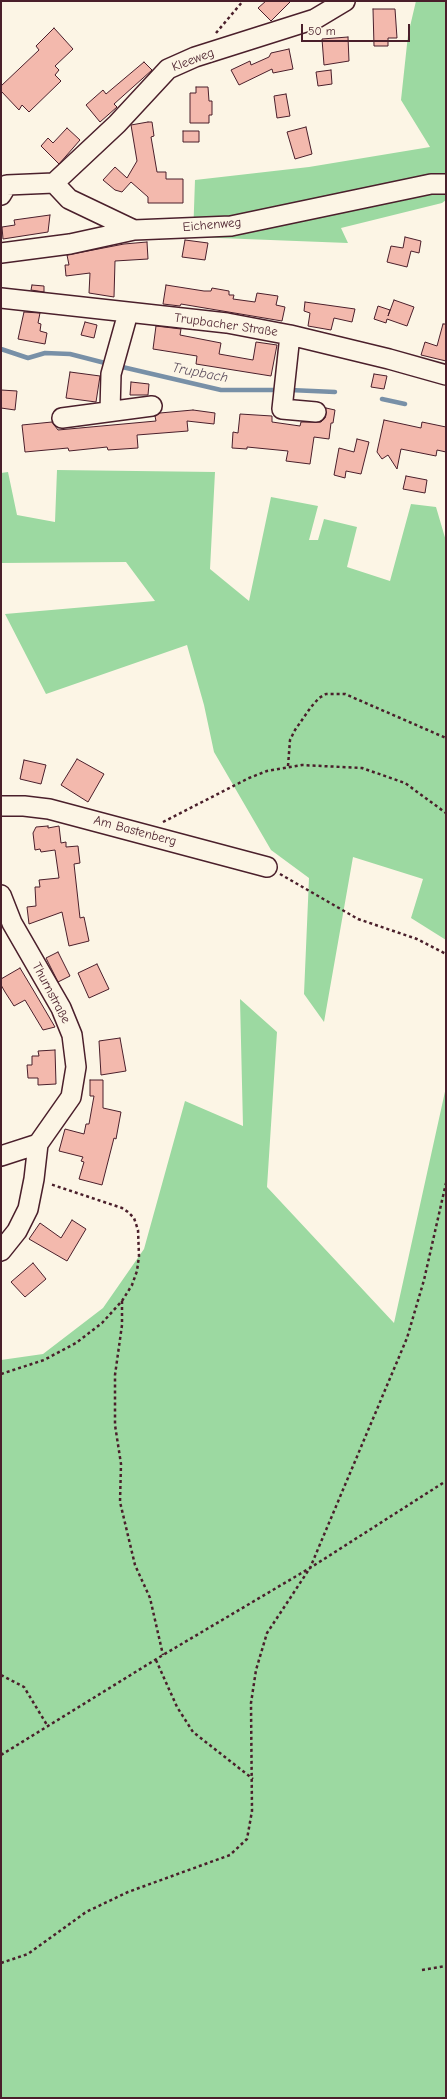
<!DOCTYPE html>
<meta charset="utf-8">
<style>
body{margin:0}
#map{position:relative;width:447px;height:2099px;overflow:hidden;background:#fcf5e5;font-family:"Comic Neue",sans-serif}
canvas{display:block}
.frame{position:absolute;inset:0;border:2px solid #4a1f2b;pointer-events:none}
.scale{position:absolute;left:301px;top:24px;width:109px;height:18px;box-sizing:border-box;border:2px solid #4a1f2b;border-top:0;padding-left:5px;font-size:12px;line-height:14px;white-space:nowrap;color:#4a1f2b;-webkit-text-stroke:3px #fcf5e5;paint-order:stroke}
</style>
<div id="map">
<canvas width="447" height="2099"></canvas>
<div class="frame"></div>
<div class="scale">50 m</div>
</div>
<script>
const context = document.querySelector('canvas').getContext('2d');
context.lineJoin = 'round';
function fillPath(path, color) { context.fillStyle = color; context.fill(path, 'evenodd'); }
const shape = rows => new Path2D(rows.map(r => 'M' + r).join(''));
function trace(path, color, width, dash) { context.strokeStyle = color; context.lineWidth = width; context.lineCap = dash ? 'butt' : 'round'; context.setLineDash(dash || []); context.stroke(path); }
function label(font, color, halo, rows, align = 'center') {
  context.font = font + ' "Comic Neue",sans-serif'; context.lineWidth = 4; context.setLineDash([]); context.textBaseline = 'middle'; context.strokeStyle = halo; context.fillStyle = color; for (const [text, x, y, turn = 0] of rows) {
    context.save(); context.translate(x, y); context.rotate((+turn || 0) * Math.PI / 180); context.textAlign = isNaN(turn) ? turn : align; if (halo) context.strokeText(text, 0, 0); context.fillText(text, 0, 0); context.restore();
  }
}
fillPath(shape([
 [416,1,446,1,446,200,442,203,341,228,348,243,193,237,195,180,309,167,430,147,401,100,408,35],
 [57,470,215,472,210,569,249,601,271,497,318,506,309,540,318,540,324,519,357,527,347,567,390,581,411,504,436,507,446,541,446,940,411,918,423,879,353,857,324,1022,304,994,309,878,271,850,214,752,204,705,187,645,46,694,5,614,155,601,126,562,1,563,1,473,8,472,17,515,55,522],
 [240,999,277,1032,267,1187,394,1323,446,1087,446,2098,1,2098,1,1360,43,1354,103,1308,144,1249,185,1101,243,1126]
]), '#9cd9a1');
trace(shape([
 [1,349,28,358,45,353,70,354,109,364],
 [118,366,221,390,279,390],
 [290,390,335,392],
 [382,399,405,404]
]), '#7890a7', 4.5);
const building = shape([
 [266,1,291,1,271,21,258,8,266,1],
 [373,9,395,9,397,38,388,38,388,46,374,46,373,9],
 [54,28,73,49,55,66,59,70,55,75,61,81,29,112,22,105,19,110,1,91,1,86,39,50,36,46,54,28],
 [348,37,349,61,324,65,322,39,348,37],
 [289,49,293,69,273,73,272,69,239,85,231,70,250,61,251,65,269,57,271,53,289,49],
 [144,62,152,70,114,104,117,107,100,122,86,105,103,90,106,94,144,62],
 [331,70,332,84,318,86,316,72,331,70],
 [196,87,208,87,209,101,212,101,212,115,209,115,209,123,190,123,190,93,196,93,196,87],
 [286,94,290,116,277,118,274,96,286,94],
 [148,122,152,122,154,136,151,137,157,172,166,172,166,179,183,179,183,203,148,203,148,197,131,182,122,192,115,190,103,180,115,167,127,178,137,161,131,125,148,122],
 [306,127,312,154,295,159,287,132,306,127],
 [67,128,80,140,59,164,41,146,48,138,53,143,67,128],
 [183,131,199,131,199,142,183,142,183,131],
 [50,215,48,232,3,239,2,227,15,225,14,220,50,215],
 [405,237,421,241,419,253,411,251,407,267,387,262,391,246,403,248,405,237],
 [185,240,208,243,205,260,182,257,185,240],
 [147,242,148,259,115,261,114,297,89,293,90,273,66,276,65,265,69,265,67,255,124,244,147,242],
 [32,285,44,286,44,292,31,290,32,285],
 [166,285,204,291,211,291,212,288,229,291,229,295,234,295,233,299,255,302,257,293,278,296,276,305,285,307,282,321,181,304,180,306,163,304,166,285],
 [394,300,414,307,407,326,387,319,386,323,374,319,378,306,390,310,388,316,394,300],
 [305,302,355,309,352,322,334,318,331,330,308,326,310,313,304,311,305,302],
 [24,312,40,313,38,323,41,324,40,331,47,333,45,344,18,339,24,312],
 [85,322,97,325,94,338,81,335,85,322],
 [443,324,446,324,446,361,421,355,425,342,437,346,443,324],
 [156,326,181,329,180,335,221,343,219,354,253,360,256,342,277,345,271,376,196,364,197,356,153,349,156,326],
 [70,372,100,376,96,402,66,398,70,372],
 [374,374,387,376,384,389,371,387,374,374],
 [131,382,149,384,148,395,130,395,131,382],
 [1,390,17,391,15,410,1,408,1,390],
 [326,408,335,410,333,423,331,423,329,439,314,437,310,464,286,461,288,451,247,447,247,449,232,448,233,432,238,433,240,414,272,416,272,422,300,426,301,422,321,422,325,418,326,408],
 [193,410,215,413,214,424,187,421,188,431,137,435,138,448,108,450,107,447,69,451,68,448,25,452,22,425,52,422,58,430,156,421,155,416,160,413,193,410],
 [384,420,421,428,422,422,446,427,446,452,437,450,436,456,401,449,397,469,388,455,382,459,377,452,384,420],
 [357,439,369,442,361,474,346,471,345,478,334,475,339,448,354,452,357,439],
 [406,476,427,480,425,493,403,489,406,476],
 [77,759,104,774,88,802,61,785,77,759],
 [24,760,46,765,41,784,20,779,24,760],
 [48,826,48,828,59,826,61,843,66,842,66,847,78,846,80,863,74,864,80,918,84,917,89,941,69,946,62,912,29,924,27,907,36,906,35,887,40,887,39,880,59,878,55,850,41,852,40,849,35,850,33,833,36,827,48,826],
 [58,952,70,976,58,982,46,958,58,952],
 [97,964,109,989,89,998,78,973,97,964],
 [20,968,35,993,55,1027,43,1030,25,1000,14,1006,5,992,1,985,1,979,20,968],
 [120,1038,126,1071,101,1075,99,1041,120,1038],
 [55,1050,56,1084,38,1085,38,1078,28,1078,27,1065,32,1065,32,1056,39,1056,38,1051,55,1050],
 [90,1080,103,1080,103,1108,121,1112,116,1139,114,1138,102,1185,79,1179,84,1162,81,1161,83,1157,59,1151,65,1129,84,1134,86,1124,89,1124,94,1096,90,1096,90,1080],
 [72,1220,86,1229,67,1261,29,1239,40,1223,61,1238,72,1220],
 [33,1263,46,1279,25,1297,11,1282,33,1263]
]);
fillPath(building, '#f3b9ad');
trace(building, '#4a1f2b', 1);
const minor = shape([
 [54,183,69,199,134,230],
 [1,195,7,185,54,183,117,124,168,69,195,57,315,19,345,1],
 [1,253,70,244,134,230,231,226,431,184,446,184],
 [1,298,227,323,290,335,389,359,446,375],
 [290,335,282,409,316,412],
 [110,411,111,374,128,313],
 [62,418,152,406],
 [1,806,24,806,49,809,267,867],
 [1,895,12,923,61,1008,72,1035,76,1067,71,1097,38,1144,1,1156],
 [1,1251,17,1231,28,1209,34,1179,38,1144]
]);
trace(minor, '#4a1f2b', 22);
trace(shape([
 [216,33,243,1],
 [288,766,290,740,295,730,311,707,319,698,326,694,345,694,446,738],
 [163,822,249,778,267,771,302,765,362,768,405,783,446,813],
 [280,874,358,919,417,939,446,954],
 [122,1301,122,1325,115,1375,115,1425,121,1464,120,1502,135,1565,150,1598,163,1655],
 [1,1374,44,1360,76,1343,102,1323,122,1301,132,1285,137,1271,139,1256,138,1230,134,1218,128,1212,122,1208,50,1184],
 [156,1660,177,1707,193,1732,253,1779],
 [1,1675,24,1687,47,1725],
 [1,1755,163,1655,310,1568,446,1481],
 [1,1963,28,1954,86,1912,128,1892,230,1855,247,1839,252,1811,251,1703,256,1670,267,1633,310,1568,407,1338,424,1280,446,1183],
 [422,1970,446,1966]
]), '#4a1f2b', 2.5, [3, 3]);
trace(minor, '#fcf5e5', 19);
label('13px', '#4a1f2b', '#fcf5e5', [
 ["Kleeweg",193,60,-21],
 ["Eichenweg",212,225,-5],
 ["Trupbacher Straße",226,325,8],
 ["Am Bastenberg",135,831,15],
 ["Thurnstraße",51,993,62]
]);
label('italic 14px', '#5d4e5e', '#fcf5e5', [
 ["Trupbach",200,373,11]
]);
</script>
